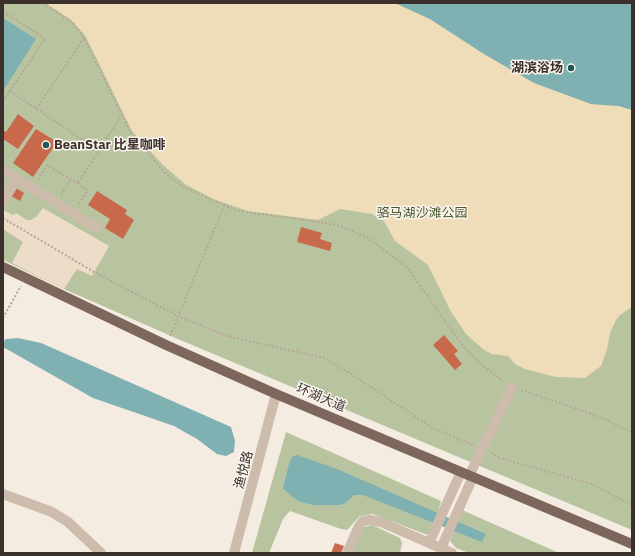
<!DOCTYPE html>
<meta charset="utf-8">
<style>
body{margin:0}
#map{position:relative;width:635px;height:556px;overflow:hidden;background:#f4ebe1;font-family:"IBM Plex Sans",sans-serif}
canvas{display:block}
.frame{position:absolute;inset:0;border:4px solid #3b302b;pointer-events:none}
</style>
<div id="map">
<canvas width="635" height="556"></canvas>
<div class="frame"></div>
</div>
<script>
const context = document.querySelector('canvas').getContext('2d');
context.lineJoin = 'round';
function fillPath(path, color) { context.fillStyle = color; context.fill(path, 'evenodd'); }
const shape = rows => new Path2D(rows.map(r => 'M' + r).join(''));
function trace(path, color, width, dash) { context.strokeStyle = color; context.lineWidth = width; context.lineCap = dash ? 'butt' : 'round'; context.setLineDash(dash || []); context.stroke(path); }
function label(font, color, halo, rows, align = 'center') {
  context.font = font + ' "IBM Plex Sans","Noto Sans SC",sans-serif'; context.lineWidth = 3; context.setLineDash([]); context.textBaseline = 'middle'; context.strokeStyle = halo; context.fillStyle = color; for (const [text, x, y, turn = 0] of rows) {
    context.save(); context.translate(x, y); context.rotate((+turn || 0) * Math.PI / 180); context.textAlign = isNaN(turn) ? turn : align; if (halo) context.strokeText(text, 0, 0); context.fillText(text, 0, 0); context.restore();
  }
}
fillPath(shape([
 [3,3,632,3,632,530,178,339,64,289,3,260],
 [286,432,441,501,436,519,429,534,425,534,373,514,360,516,347,530,341,529,290,511,283,519,269,553,252,553],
 [462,510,559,553,469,553,456,548,450,541],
 [372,525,400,538,402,543,400,553,366,552,352,553,362,528]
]), '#b8c4a0');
fillPath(shape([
 [45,3,395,3,430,19,484,54,591,104,619,106,632,110,632,307,620,315,616,320,610,333,607,349,601,366,585,378,556,377,525,369,515,364,508,356,492,354,484,350,466,334,450,310,428,265,395,241,384,221,372,214,340,209,318,220,248,211,213,199,185,184,163,165,132,131,85,35,70,19]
]), '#efdcb8');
fillPath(shape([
 [43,208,109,246,92,276,77,269,64,289,12,263,23,242,3,229,3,210,13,215,16,213,27,220,31,220,36,217]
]), '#ecdcc8');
fillPath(shape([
 [395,3,632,3,632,110,619,106,591,104,534,83,484,54,430,19],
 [3,18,36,39,3,91],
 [18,338,41,343,231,427,235,441,234,452,226,456,217,454,197,439,174,426,93,398,3,347,3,342,6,339],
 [297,455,337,469,486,534,482,542,363,495,354,495,344,504,339,505,313,505,301,502,291,496,283,488,289,464,292,457]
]), '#7fb0b2');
fillPath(shape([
 [18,114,34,126,18,149,3,139,3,130,6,132],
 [36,129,57,142,33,177,13,163],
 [16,188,24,193,20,201,11,196],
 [97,191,127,210,125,214,134,220,123,239,105,228,110,219,88,205],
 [301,227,322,233,320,239,332,243,330,251,297,242],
 [444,335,458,351,454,354,462,364,455,370,433,345],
 [335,543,344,546,341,553,331,553]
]), '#c8694b');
trace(shape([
 [43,3,73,23,84,38,131,133,166,174,185,188,238,211,320,222,340,226,368,238,407,267,462,345,481,364,503,381],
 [3,11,45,39,3,101],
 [10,91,99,151],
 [36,109,84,38],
 [38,180,47,165,88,190,78,205],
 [78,183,122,115],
 [61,195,71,179],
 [3,218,94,272,178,316,227,336,324,358,348,372,433,428,473,445],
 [3,318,21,286],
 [170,336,224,206],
 [521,390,595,415,632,432],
 [491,453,500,458,591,484,632,505]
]), '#b9a596', 2, [2, 2]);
trace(shape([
 [3,170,97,228],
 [3,201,17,179],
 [469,476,512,387],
 [3,494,52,512,68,522,101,553],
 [429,543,461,472],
 [441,548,473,477],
 [234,553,276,394],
 [347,553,359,526,363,521,370,520,381,522,452,553]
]), '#cdbbac', 10);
trace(shape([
 [3,267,166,345,276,394,632,544]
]), '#7d675c', 10);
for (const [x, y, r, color] of [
 [571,68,4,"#1f5a5e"],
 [46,145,4,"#1f5a5e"]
]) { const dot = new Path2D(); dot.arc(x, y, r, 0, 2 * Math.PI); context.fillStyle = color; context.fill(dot); trace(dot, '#fbf5ee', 1.5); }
label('bold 13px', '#3b302b', '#fbf5ee', [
 ["湖滨浴场",563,68],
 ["BeanStar 比星咖啡",54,145,"left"]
], 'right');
label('13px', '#4a5a2e', '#fbf5ee', [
 ["骆马湖沙滩公园",422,213]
]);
label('13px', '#3b302b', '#fbf5ee', [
 ["环湖大道",321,398,23],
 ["渔悦路",244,470,-75]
]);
</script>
